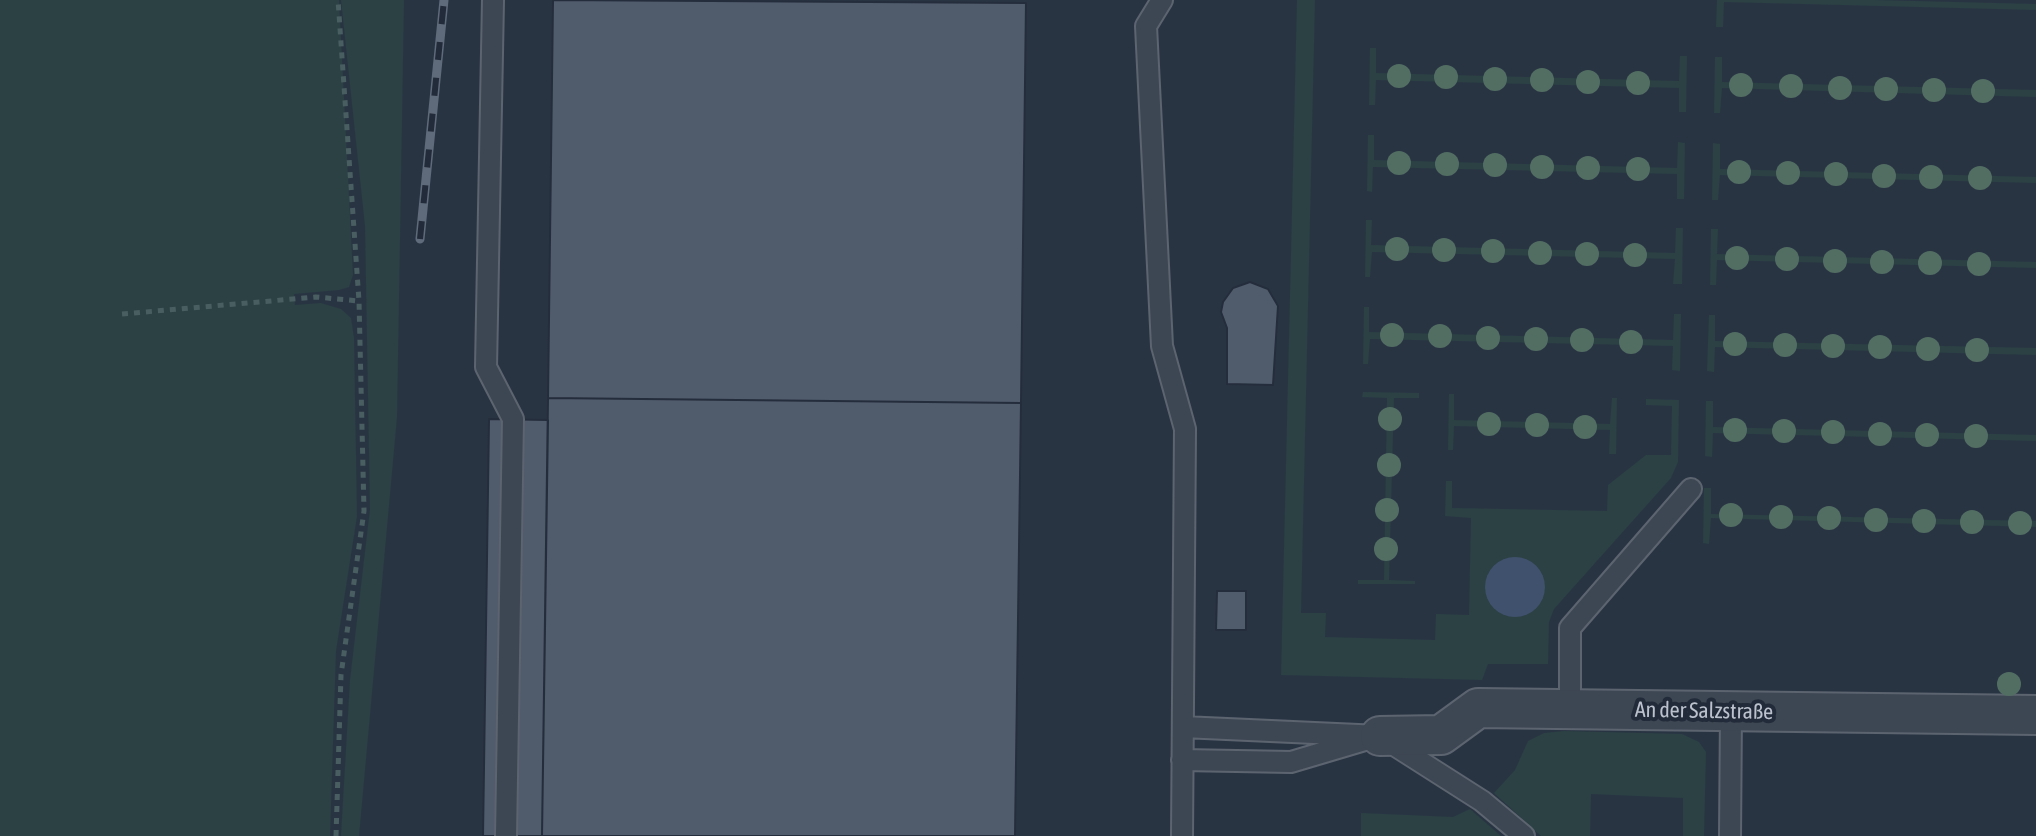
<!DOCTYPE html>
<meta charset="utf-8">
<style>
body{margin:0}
canvas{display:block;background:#293443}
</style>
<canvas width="2036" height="836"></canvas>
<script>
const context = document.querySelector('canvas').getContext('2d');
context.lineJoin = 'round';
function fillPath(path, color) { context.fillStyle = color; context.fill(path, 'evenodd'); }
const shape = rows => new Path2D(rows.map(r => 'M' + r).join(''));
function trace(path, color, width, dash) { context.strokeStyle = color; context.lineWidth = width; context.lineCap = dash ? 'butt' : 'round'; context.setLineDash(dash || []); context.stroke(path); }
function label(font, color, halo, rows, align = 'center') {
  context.font = font + ' "Asap Condensed",sans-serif'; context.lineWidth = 8; context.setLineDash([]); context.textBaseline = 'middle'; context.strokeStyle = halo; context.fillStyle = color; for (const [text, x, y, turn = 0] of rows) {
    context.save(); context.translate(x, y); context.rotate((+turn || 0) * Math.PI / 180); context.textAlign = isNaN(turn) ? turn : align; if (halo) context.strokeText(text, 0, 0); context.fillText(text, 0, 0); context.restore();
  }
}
fillPath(shape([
 [0,0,339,0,353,275,349,287,339,290,294,294,295,305,321,303,341,309,351,318,354,338,357,516,336,651,330,836,0,836],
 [341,0,404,0,397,417,359,836,341,836,350,680,370,509,365,226],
 [1297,0,1315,0,1301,613,1326,613,1325,637,1435,640,1436,614,1469,615,1471,518,1445,516,1446,481,1452,481,1452,508,1607,511,1608,485,1646,455,1671,455,1672,406,1646,405,1646,399,1679,400,1678,462,1671,478,1554,609,1549,622,1548,664,1488,664,1482,680,1281,675],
 [1717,0,1874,0,2036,4,2036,10,1724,2,1723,27,1716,27],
 [1370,48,1376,48,1376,73,1679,81,1680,56,1687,56,1686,112,1679,112,1679,88,1376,80,1375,105,1369,105],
 [1715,57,1722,57,1722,82,2036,90,2036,97,1722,88,1720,113,1714,113],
 [1368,135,1374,135,1374,160,1677,168,1678,142,1685,143,1684,199,1677,199,1677,174,1373,167,1372,192,1367,191],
 [1713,143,1720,144,1720,169,2036,177,2036,183,1720,175,1718,200,1712,200],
 [1366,220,1372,220,1371,245,1675,253,1676,228,1683,228,1682,284,1673,284,1675,259,1372,252,1370,277,1365,277],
 [1711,229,1718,229,1717,254,2036,262,2036,268,1717,260,1716,285,1710,285],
 [1364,307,1369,307,1369,332,1673,340,1674,314,1681,314,1680,371,1672,370,1673,346,1370,339,1368,364,1363,364],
 [1709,315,1715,315,1715,341,2036,348,2036,355,1715,347,1714,372,1707,371],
 [1363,392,1419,393,1419,398,1394,398,1389,580,1415,581,1415,584,1358,584,1358,580,1384,580,1387,398,1362,397],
 [1449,394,1454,394,1454,420,1610,424,1612,398,1617,398,1616,454,1609,454,1610,430,1454,426,1453,450,1448,450],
 [1706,401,1713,401,1713,427,2036,435,2036,441,1713,433,1712,457,1705,456],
 [1704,488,1711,488,1711,514,2036,521,2036,527,1711,518,1709,544,1703,543],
 [1564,731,1682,734,1699,742,1706,752,1704,836,1683,836,1683,798,1591,794,1590,836,1541,836,1494,793,1515,770,1528,741,1544,733],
 [1470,809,1501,836,1361,836,1361,813,1453,817]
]), '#2b4144');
fillPath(shape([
 '1485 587a30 30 0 1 1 60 0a30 30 0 1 1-60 0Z'
]), '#3f516c');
const building = shape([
 [553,0,1026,3,1021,403,548,398,553,0],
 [1250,282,1268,289,1278,306,1273,385,1227,384,1227,328,1221,312,1223,302,1233,288,1250,282],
 [548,398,1021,403,1015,836,542,836,548,398],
 [489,419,548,420,542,836,483,836,489,419],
 [1217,591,1246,591,1246,630,1216,630,1217,591]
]);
fillPath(building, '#505b6c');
trace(building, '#242d3b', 2);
const service = shape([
 [493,0,486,367,513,419,506,836],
 [1162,0,1146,26,1162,346,1185,429,1182,836],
 [1570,709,1570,628,1691,489],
 [1183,727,1380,736,1482,801,1524,836],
 [1182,760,1291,762,1365,740],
 [1730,836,1731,711]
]);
const minor = shape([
 [1380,736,1441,735,1478,708,2036,715]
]);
trace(service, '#5c6470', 24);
trace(minor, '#5c6470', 42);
trace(shape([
 [122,314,316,297,359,301],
 [336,836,341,675,364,511,359,301,338,0]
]), '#495e61', 5, [6, 6]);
trace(service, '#3d4653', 20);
trace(minor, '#3d4653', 38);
const rail = shape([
 [420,239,444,0]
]);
trace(rail, '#5f6a7a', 9);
trace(rail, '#222b39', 6, [18]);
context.fillStyle = '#526e63';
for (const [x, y] of [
 [1399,76],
 [1446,77],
 [1495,79],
 [1542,80],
 [1588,82],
 [1638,83],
 [1741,85],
 [1791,86],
 [1840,88],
 [1886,89],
 [1934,90],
 [1983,91],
 [1399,163],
 [1447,164],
 [1495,165],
 [1542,167],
 [1588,168],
 [1638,169],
 [1739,172],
 [1788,173],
 [1836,174],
 [1884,176],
 [1931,177],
 [1980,178],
 [1397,249],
 [1444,250],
 [1493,251],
 [1540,253],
 [1587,254],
 [1635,255],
 [1737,258],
 [1787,259],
 [1835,261],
 [1882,262],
 [1930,263],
 [1979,264],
 [1392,335],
 [1440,336],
 [1488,338],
 [1536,339],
 [1582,340],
 [1631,342],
 [1735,344],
 [1785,345],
 [1833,346],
 [1880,347],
 [1928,349],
 [1977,350],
 [1390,419],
 [1489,424],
 [1537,425],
 [1585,427],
 [1735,430],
 [1784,431],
 [1833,432],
 [1880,434],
 [1927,435],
 [1976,436],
 [1389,465],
 [1387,510],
 [1731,515],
 [1781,517],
 [1829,518],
 [1876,520],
 [1924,521],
 [1972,522],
 [2020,523],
 [1386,549],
 [2009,684]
]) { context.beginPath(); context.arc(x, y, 12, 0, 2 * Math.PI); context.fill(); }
label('22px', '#bbc1cd', '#222b39', [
 ["An der Salzstraße",1704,711,1]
]);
</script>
